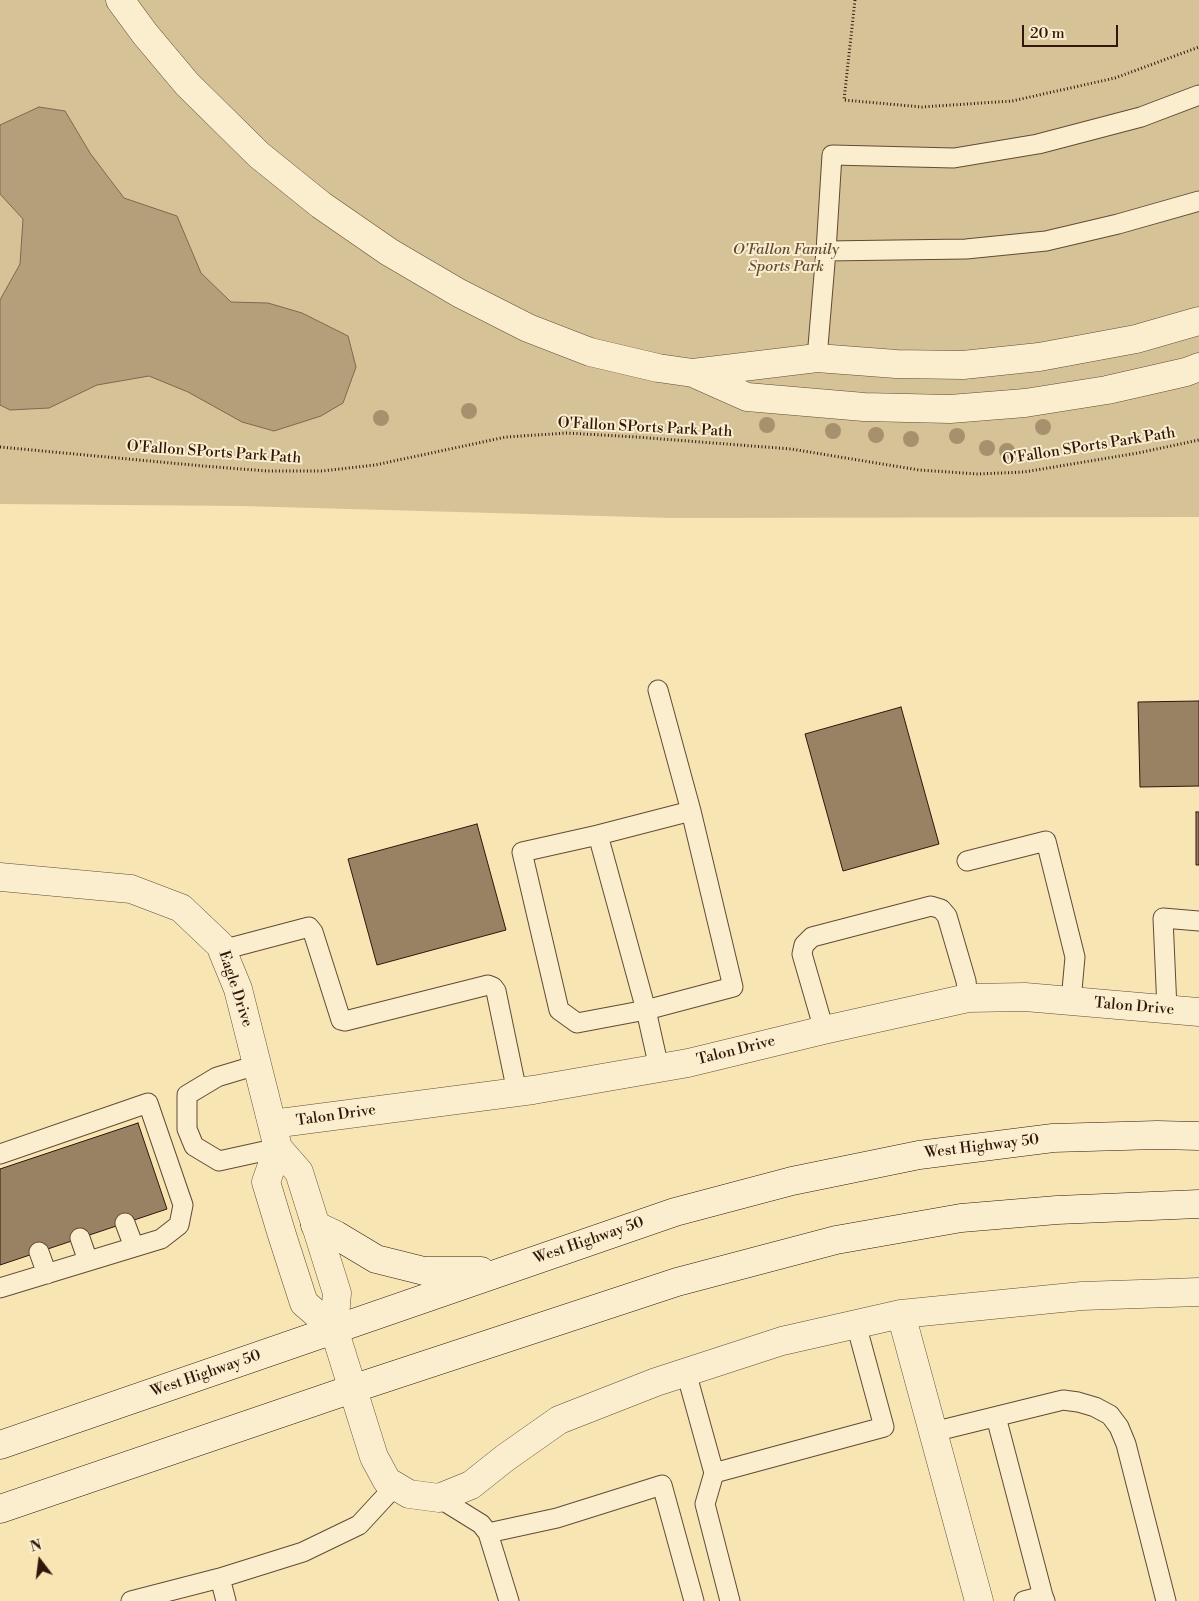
<!DOCTYPE html>
<style>
body{margin:0}
#map{position:relative;width:1199px;height:1601px;overflow:hidden;background:#f8e5b4;font-family:"Libre Bodoni",serif}
canvas{display:block}
.north{position:absolute;left:15px;top:1536px;width:50px;height:50px;-webkit-text-stroke:4px #faeece;paint-order:stroke;rotate:345deg;font-size:14px;font-weight:700;line-height:20px;text-align:center;color:#30160b}
.north::after{content:'';display:block;margin:auto;width:18px;height:22px;background:#30160b;clip-path:polygon(50% 0,100% 100%,50% 72%,0 100%)}
.scale{position:absolute;left:1022px;top:25px;width:96px;height:22px;box-sizing:border-box;border:2px solid #30160b;border-top:0;padding-left:6px;font-size:15px;line-height:18px;white-space:nowrap;color:#30160b;-webkit-text-stroke:4px #faeece;paint-order:stroke}
</style>
<div id="map">
<canvas width="1199" height="1601"></canvas>
<div class="north">N</div>
<div class="scale">20 m</div>
</div>
<script>
const context = document.querySelector('canvas').getContext('2d');
context.lineJoin = 'round';
function fillPath(path, color) { context.fillStyle = color; context.fill(path, 'evenodd'); }
const shape = rows => new Path2D(rows.map(r => 'M' + r).join(''));
function trace(path, color, width, dash) { context.strokeStyle = color; context.lineWidth = width; context.lineCap = dash ? 'butt' : 'round'; context.setLineDash(dash || []); context.stroke(path); }
function label(font, color, halo, rows, align = 'center') {
  context.font = font + ' "Libre Bodoni",serif'; context.lineWidth = 4; context.setLineDash([]); context.textBaseline = 'middle'; context.strokeStyle = halo; context.fillStyle = color; for (const [text, x, y, turn = 0] of rows) {
    context.save(); context.translate(x, y); context.rotate((+turn || 0) * Math.PI / 180); context.textAlign = isNaN(turn) ? turn : align; if (halo) context.strokeText(text, 0, 0); context.fillText(text, 0, 0); context.restore();
  }
}
fillPath(shape([
 [0,0,1199,0,1199,517,672,518,242,506,0,504]
]), '#d6c297');
const water = shape([
 [39,107,65,111,90,153,124,198,177,216,201,273,231,302,268,303,302,313,348,336,356,367,343,403,321,416,274,431,242,422,188,392,149,376,97,385,49,408,10,410,0,405,0,300,20,264,23,219,0,194,0,125,39,107]
]);
fillPath(water, '#b49f7b');
trace(water, '#7f684e', 1);
const building = shape([
 [1199,701,1199,786,1140,787,1138,702,1199,701],
 [901,707,939,844,843,871,805,734,901,707],
 [1196,812,1199,812,1199,865,1196,865,1196,812],
 [477,824,506,930,377,965,348,859,477,824],
 [138,1123,167,1209,0,1265,0,1169,138,1123]
]);
fillPath(building, '#988263');
trace(building, '#30160b', 1);
const service = shape([
 [826,251,832,155,954,158,1038,144,1141,117,1199,95],
 [817,358,826,251,966,249,1046,241,1118,224,1199,201],
 [658,690,691,811,598,835,646,1010,659,1068],
 [598,835,522,852,559,1010,577,1023,646,1010,733,987,691,811],
 [967,861,1046,841,1075,957,1071,1001],
 [222,950,309,927,313,932,341,1020,345,1021,488,985,493,987,496,991,517,1092],
 [1167,1009,1163,918,1199,921],
 [824,1030,802,954,804,945,812,937,931,906,941,909,947,916,966,981,968,998],
 [257,1065,217,1077,187,1095,187,1129,194,1146,219,1161,278,1148],
 [0,1154,148,1103,183,1205,179,1225,161,1239,0,1288],
 [125,1223,134,1247],
 [80,1238,88,1261],
 [39,1252,47,1274],
 [686,1372,714,1473,884,1427,856,1324],
 [996,1417,1043,1596],
 [933,1432,1063,1400,1078,1402,1095,1407,1110,1415,1119,1427,1126,1444,1166,1601],
 [714,1473,705,1504,730,1601],
 [439,1498,481,1524,488,1533,509,1601],
 [488,1533,557,1518,662,1485,694,1601],
 [220,1578,226,1601],
 [131,1601,220,1578,303,1552,359,1525,395,1486],
 [1024,1601,1043,1596,1045,1601]
]);
const minor = shape([
 [120,0,145,34,187,84,259,155,321,205,389,252,459,293,528,328,590,352,658,368,693,373,817,358,896,364,963,365,1039,357,1136,339,1199,321],
 [693,373,747,397,864,407,950,409,1025,403,1107,390,1186,372,1199,367],
 [0,877,131,889,181,908,220,945,238,989,278,1148,299,1172,337,1293,334,1329,374,1457,387,1481,409,1494,439,1498,471,1485,505,1458,559,1420,656,1382,782,1341,901,1314,1082,1296,1199,1292],
 [272,1124,533,1090,688,1063,824,1030,968,998,1025,997,1199,1012],
 [278,1148,266,1182,282,1235,304,1303,334,1329],
 [901,1314,979,1601]
]);
const secondary = shape([
 [315,1225,336,1235,376,1259,424,1271,481,1271],
 [0,1445,675,1212,792,1181,919,1155,1053,1138,1157,1135,1199,1136],
 [0,1509,352,1389,677,1282,836,1240,961,1218,1057,1210,1199,1204]
]);
trace(service, '#624a35', 21);
trace(minor, '#624a35', 29);
trace(secondary, '#30160b', 29);
trace(shape([
 [855,0,844,100,922,107,1012,101,1115,78,1199,47],
 [0,447,203,466,267,471,322,471,375,465,506,437,567,433,636,437,791,449,919,470,978,474,1024,472,1138,453,1199,440]
]), '#30160b', 3, [1, 2.5]);
trace(service, '#faeece', 19);
trace(minor, '#faeece', 28);
trace(secondary, '#faeece', 28);
context.fillStyle = '#a6906e';
for (const [x, y] of [
 [469,411],
 [381,418],
 [767,425],
 [1043,427],
 [833,431],
 [876,435],
 [957,436],
 [911,439],
 [987,448],
 [1007,451]
]) { context.beginPath(); context.arc(x, y, 8, 0, 2 * Math.PI); context.fill(); }
label('italic 15px', '#624a35', '#faeece', [
 ["O'Fallon Family",786,250],
 ["Sports Park",786,267]
]);
label('15px', '#30160b', '#faeece', [
 ["O'Fallon SPorts Park Path",645,428,3],
 ["O'Fallon SPorts Park Path",1089,447,-9],
 ["O'Fallon SPorts Park Path",214,453,4],
 ["Eagle Drive",235,989,72],
 ["Talon Drive",1134,1007,5],
 ["Talon Drive",736,1051,-14],
 ["Talon Drive",336,1116,-8],
 ["West Highway 50",982,1147,-7],
 ["West Highway 50",589,1241,-19],
 ["West Highway 50",206,1374,-19]
]);
</script>
